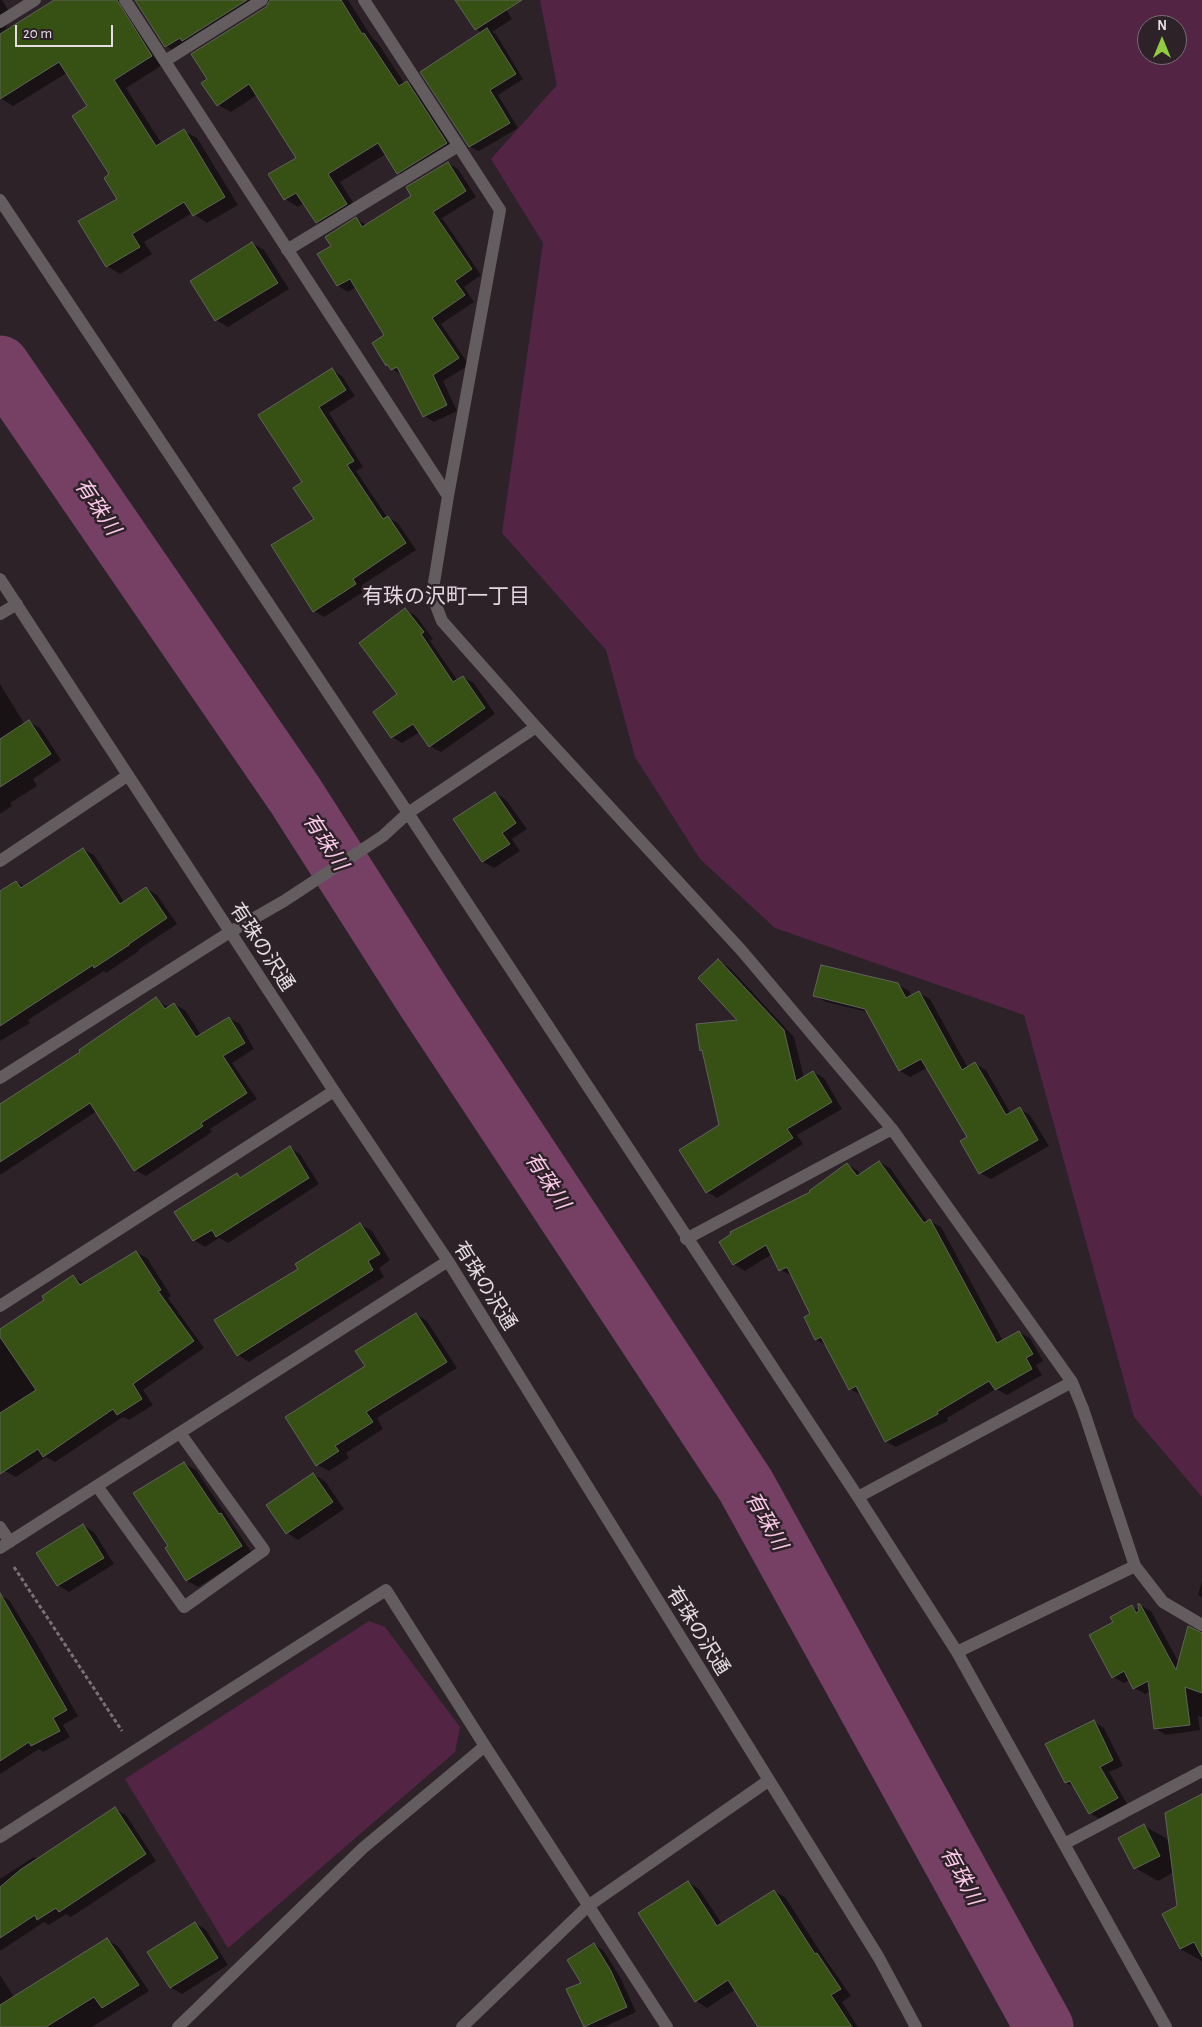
<!DOCTYPE html>
<meta charset="utf-8">
<style>
body{margin:0}
#map{position:relative;width:1202px;height:2027px;overflow:hidden;background:#2e2229;font-family:"Alegreya Sans",sans-serif}
canvas{display:block}
.north{position:absolute;left:1137px;top:15px;width:50px;height:50px;box-sizing:border-box;background:#2e2229;border:1px solid #776d73;border-radius:50%;rotate:0deg;font-size:14px;font-weight:700;line-height:20px;text-align:center;color:#e5dde2}
.north::after{content:'';display:block;margin:auto;width:18px;height:22px;background:#91cd40;clip-path:polygon(50% 0,100% 100%,50% 72%,0 100%)}
.scale{position:absolute;left:15px;top:25px;width:98px;height:22px;box-sizing:border-box;border:2px solid #e5dde2;border-top:0;padding-left:6px;font-size:15px;line-height:18px;white-space:nowrap;color:#e5dde2;-webkit-text-stroke:4px #2e2229;paint-order:stroke}
</style>
<div id="map">
<canvas width="1202" height="2027"></canvas>
<div class="north">N</div>
<div class="scale">20 m</div>
</div>
<script>
const context = document.querySelector('canvas').getContext('2d');
context.lineJoin = 'round';
function fillPath(path, color) { context.fillStyle = color; context.fill(path, 'evenodd'); }
const shape = rows => new Path2D(rows.map(r => 'M' + r).join(''));
function trace(path, color, width, dash) { context.strokeStyle = color; context.lineWidth = width; context.lineCap = dash ? 'butt' : 'round'; context.setLineDash(dash || []); context.stroke(path); }
function label(font, color, halo, rows, align = 'center') {
  context.font = font + ' "Alegreya Sans","Noto Sans JP",sans-serif'; context.lineWidth = 5; context.setLineDash([]); context.textBaseline = 'middle'; context.strokeStyle = halo; context.fillStyle = color; for (const [text, x, y, turn = 0] of rows) {
    context.save(); context.translate(x, y); context.rotate((+turn || 0) * Math.PI / 180); context.textAlign = isNaN(turn) ? turn : align; if (halo) context.strokeText(text, 0, 0); context.fillText(text, 0, 0); context.restore();
  }
}
fillPath(shape([
 [540,0,1202,0,1202,1497,1134,1417,1024,1015,775,928,700,859,635,757,606,650,502,533,543,243,491,159,557,85],
 [1147,25,1177,25,1177,55,1147,55],
 [369,1621,385,1627,460,1727,455,1752,228,1948,125,1779]
]), '#542445');
fillPath(shape([
 [0,0,2,0,14,19,8,23,5,29,11,26,13,28,56,0,134,0,130,4,164,64,126,88,162,144,184,131,197,138,238,205,207,223,192,213,144,242,152,254,120,274,107,266,118,199,89,107,67,73,13,106,0,98],
 [136,0,271,0,196,47,179,54,166,46],
 [272,0,348,0,373,39,377,42,405,84,407,82,420,90,459,151,411,180,398,173,386,154,340,182,359,212,330,230,316,222,304,203,298,207,285,199,297,158,257,95,231,112,218,105,209,79,267,8],
 [457,0,500,0,512,19,492,32,496,34,523,79,498,95,518,128,479,151,470,147,422,72,482,33,476,29],
 [448,163,458,169,476,197,442,218,481,275,464,287,474,302,441,324,469,365,443,381,457,411,434,422,424,416,402,375,386,365,386,335,356,287,348,292,338,286,319,254,332,246,356,219,367,225,413,196],
 [252,243,264,250,289,289,228,327,216,320,192,281],
 [332,370,342,376,355,396,329,413,363,467,356,471,387,517,398,523,416,550,362,585,366,590,324,617,314,611,316,519,303,482,260,415],
 [405,610,416,616,433,639,430,641,458,681,463,677,474,683,495,714,441,752,430,746,420,732,402,743,392,737,399,695],
 [0,684,25,725,29,722,40,728,61,760,33,779,37,786,10,803,12,806,0,814],
 [495,793,506,800,527,829,512,839,520,851,494,868,483,862],
 [83,849,94,855,125,903,146,888,157,895,177,924,138,950,139,951,106,973,104,971,28,1020,30,1023,0,1041,0,893,17,882,25,887],
 [718,961,729,967,794,1037,804,1078,813,1072,824,1078,842,1109,797,1135,803,1144,717,1198,707,1192,721,1126,704,1052,701,1050,739,1021],
 [897,984,909,991,912,997,919,993,930,999,968,1068,975,1064,986,1070,1011,1114,1020,1109,1030,1115,1049,1146,991,1179,980,1173,969,1138,927,1068,910,1077,900,1071,868,1012,826,1002,815,996],
 [156,999,169,1008,174,1004,185,1010,201,1035,229,1018,240,1024,254,1049,232,1063,257,1099,210,1129,212,1132,146,1176,135,1170,97,1111,0,1175,0,1105,82,1052],
 [290,1148,300,1154,319,1184,228,1243,219,1238,205,1247,194,1240,237,1175,242,1178],
 [879,1162,890,1168,928,1222,930,1221,941,1227,1003,1341,1019,1332,1030,1338,1043,1361,1036,1365,1042,1375,1007,1395,996,1389,947,1418,948,1421,896,1447,885,1441,861,1395,850,1389,827,1346,816,1339,812,1315,793,1276,780,1270,772,1254,745,1271,734,1264,811,1193,847,1164,858,1171,861,1175],
 [361,1225,372,1231,390,1260,379,1268,384,1277,249,1362,238,1355,299,1269],
 [136,1252,147,1258,171,1296,168,1298,204,1348,143,1390,153,1405,129,1420,123,1417,55,1462,46,1457,16,1477,5,1471,0,1463,0,1330,46,1300,73,1277,84,1283],
 [416,1314,427,1321,457,1368,377,1418,383,1429,346,1453,349,1458,329,1471,317,1465,367,1367],
 [184,1463,196,1470,252,1553,198,1587,187,1581,167,1549,170,1547],
 [314,1475,325,1481,344,1509,298,1540,287,1533],
 [83,1525,94,1532,114,1564,69,1592,58,1585],
 [1202,1581,1202,1597,1198,1595],
 [0,1595,9,1600,37,1644,78,1716,63,1725,70,1737,43,1752,39,1749,0,1774],
 [1140,1605,1151,1611,1179,1663,1202,1655,1202,1717,1198,1716,1200,1730,1166,1735,1155,1728,1151,1691,1145,1694,1134,1688,1130,1680,1124,1683,1113,1677,1115,1622,1132,1607,1141,1611],
 [1094,1722,1104,1728,1123,1766,1109,1772,1127,1804,1100,1819,1090,1813,1076,1788,1066,1783],
 [1202,1795,1202,1961,1180,1949,1174,1872,1158,1881,1135,1868,1144,1826,1166,1838,1170,1845],
 [115,1809,126,1815,156,1861,71,1917,66,1914,49,1925,44,1922,0,1951,0,1879,34,1857,39,1859],
 [688,1882,699,1889,722,1924,774,1891,785,1897,825,1959,851,1996,842,2002,858,2027,760,2027,736,1989,707,2008,696,2001,640,1913],
 [195,1923,206,1930,228,1965,182,1994,170,1987],
 [107,1940,118,1946,149,1991,92,2027,0,2027,0,1975,14,1997],
 [594,1944,603,1950,620,1977,636,2012,604,2027,585,2026,582,1983]
]), '#0007');
trace(shape([
 [0,365,295,795,425,999,746,1486,1044,2027]
]), '#763f64', 59);
const building = shape([
 [54,0,117,0,152,56,114,80,156,146,184,129,225,197,193,216,184,202,132,234,140,247,106,267,78,221,117,199,104,178,109,174,72,116,87,106,59,62,0,99,0,34,54,0],
 [135,0,247,0,182,41,180,38,165,47,135,0],
 [270,0,341,0,362,34,364,33,399,86,407,81,447,143,397,174,378,143,328,174,347,204,316,223,296,193,284,200,268,174,296,158,249,84,217,106,201,83,207,79,191,54,266,7,270,0],
 [455,0,522,0,475,30,455,0],
 [487,28,516,74,490,90,510,123,469,147,420,72,487,28],
 [448,162,466,191,433,212,472,269,455,281,465,295,432,318,459,358,433,375,447,405,423,417,397,367,391,370,387,364,386,366,372,343,384,335,350,279,337,286,317,254,331,246,325,237,356,217,362,227,411,196,406,187,448,162],
 [252,242,278,283,215,321,190,281,252,242],
 [332,368,346,390,319,407,354,461,347,465,383,519,388,516,406,543,353,579,356,584,313,612,271,545,314,519,293,488,302,482,258,415,332,368],
 [405,608,424,632,421,634,453,682,463,676,485,708,429,747,413,724,391,738,373,712,397,694,359,643,405,608],
 [29,720,51,754,0,787,0,739,29,720],
 [495,792,516,823,502,833,510,844,482,862,453,819,495,792],
 [83,848,120,904,146,887,167,918,129,944,129,945,94,968,93,965,0,1026,0,891,16,881,21,888,83,848],
 [718,959,784,1030,796,1081,813,1071,832,1102,787,1129,793,1138,706,1193,679,1150,719,1125,702,1050,700,1051,696,1024,737,1020,698,978,718,959],
 [821,965,898,983,906,998,919,991,962,1070,975,1062,1006,1115,1020,1107,1038,1140,979,1174,960,1141,967,1137,921,1059,899,1071,865,1009,813,996,821,965],
 [156,997,165,1009,174,1003,196,1037,229,1017,245,1043,223,1056,247,1093,201,1123,203,1126,134,1171,90,1103,0,1162,0,1104,80,1052,79,1050,156,997],
 [290,1146,309,1178,216,1237,212,1230,193,1241,174,1212,237,1173,240,1178,290,1146],
 [879,1161,924,1223,930,1219,997,1343,1019,1331,1033,1354,1026,1358,1032,1369,995,1390,989,1381,937,1412,938,1414,885,1442,856,1386,849,1390,821,1337,815,1340,804,1317,810,1314,787,1267,779,1271,766,1245,733,1265,719,1242,731,1234,730,1232,810,1192,809,1191,847,1163,857,1176,879,1161],
 [360,1223,380,1254,368,1261,373,1270,237,1356,214,1320,298,1269,295,1264,360,1223],
 [136,1251,161,1290,158,1291,194,1341,133,1384,142,1399,117,1415,113,1409,43,1457,38,1449,0,1474,0,1413,36,1390,0,1337,0,1329,44,1300,42,1296,73,1275,80,1285,136,1251],
 [416,1313,447,1362,366,1412,373,1422,335,1446,339,1451,316,1466,285,1417,365,1366,355,1351,416,1313],
 [184,1462,219,1514,221,1513,242,1546,186,1581,165,1548,168,1546,133,1493,184,1462],
 [313,1473,333,1502,286,1534,266,1505,313,1473],
 [83,1524,104,1558,57,1586,36,1553,83,1524],
 [0,1593,67,1710,53,1718,60,1731,31,1746,29,1742,0,1761,0,1593],
 [1138,1604,1140,1604,1176,1670,1188,1626,1202,1633,1202,1693,1185,1687,1190,1725,1154,1729,1148,1681,1133,1689,1124,1671,1112,1678,1089,1635,1113,1622,1110,1617,1132,1605,1136,1613,1139,1611,1138,1604],
 [1094,1720,1113,1760,1100,1767,1118,1798,1089,1814,1070,1781,1065,1783,1045,1744,1094,1720],
 [1202,1794,1202,1957,1194,1942,1180,1949,1162,1914,1177,1906,1165,1813,1202,1794],
 [115,1807,146,1854,59,1912,56,1908,37,1920,35,1915,0,1938,0,1887,20,1870,115,1807],
 [1144,1824,1160,1856,1134,1869,1118,1838,1144,1824],
 [688,1881,717,1926,774,1890,815,1954,817,1953,841,1989,831,1995,852,2027,758,2027,728,1980,695,2002,638,1913,688,1881],
 [195,1922,218,1958,170,1988,147,1952,195,1922],
 [107,1938,139,1985,102,2008,94,1997,46,2027,0,2027,0,2005,107,1938],
 [594,1943,611,1971,627,2007,584,2027,566,1989,581,1983,567,1960,594,1943]
]);
fillPath(building, '#375014');
trace(building, '#5e6558', 1);
trace(shape([
 [14,1567,122,1731]
]), '#7a7076', 3, [4, 2.5]);
trace(shape([
 [0,22,35,0],
 [165,61,262,0],
 [287,250,458,146],
 [97,1486,184,1607,264,1550,180,1433]
]), '#635d60', 12);
trace(shape([
 [125,0,448,496],
 [364,0,500,210,448,496,432,595,442,621,536,727,742,951,892,1129,1072,1382,1083,1409,1135,1566,1163,1602,1202,1625],
 [0,200,408,813,858,1497,957,1652,1166,2027],
 [0,579,334,1091,448,1261,879,1958,916,2027],
 [0,614,17,604],
 [0,861,127,776],
 [0,1078,230,932,284,901,383,836,408,813,536,727],
 [686,1239,892,1129],
 [0,1306,334,1091],
 [858,1497,1072,1382],
 [0,1527,10,1542],
 [0,1548,448,1261],
 [957,1652,1135,1566],
 [0,1837,386,1590,485,1746,667,2027],
 [1064,1844,1202,1771],
 [178,2027,363,1848,485,1746],
 [462,2027,588,1906,768,1781]
]), '#635d60', 12);
label('20px', '#e5dde2', '#2e2229', [
 ["有珠の沢通",262,947,57],
 ["有珠の沢通",485,1286,58],
 ["有珠の沢通",698,1631,58]
]);
label('italic 21px', '#fcc8e8', '#2e2229', [
 ["有珠川",97,507,56],
 ["有珠川",325,842,57],
 ["有珠川",547,1181,57],
 ["有珠川",766,1521,61],
 ["有珠川",961,1876,61]
]);
label('21px', '#e5d5df', '#2e2229', [
 ["有珠の沢町一丁目",446,597]
]);
</script>
